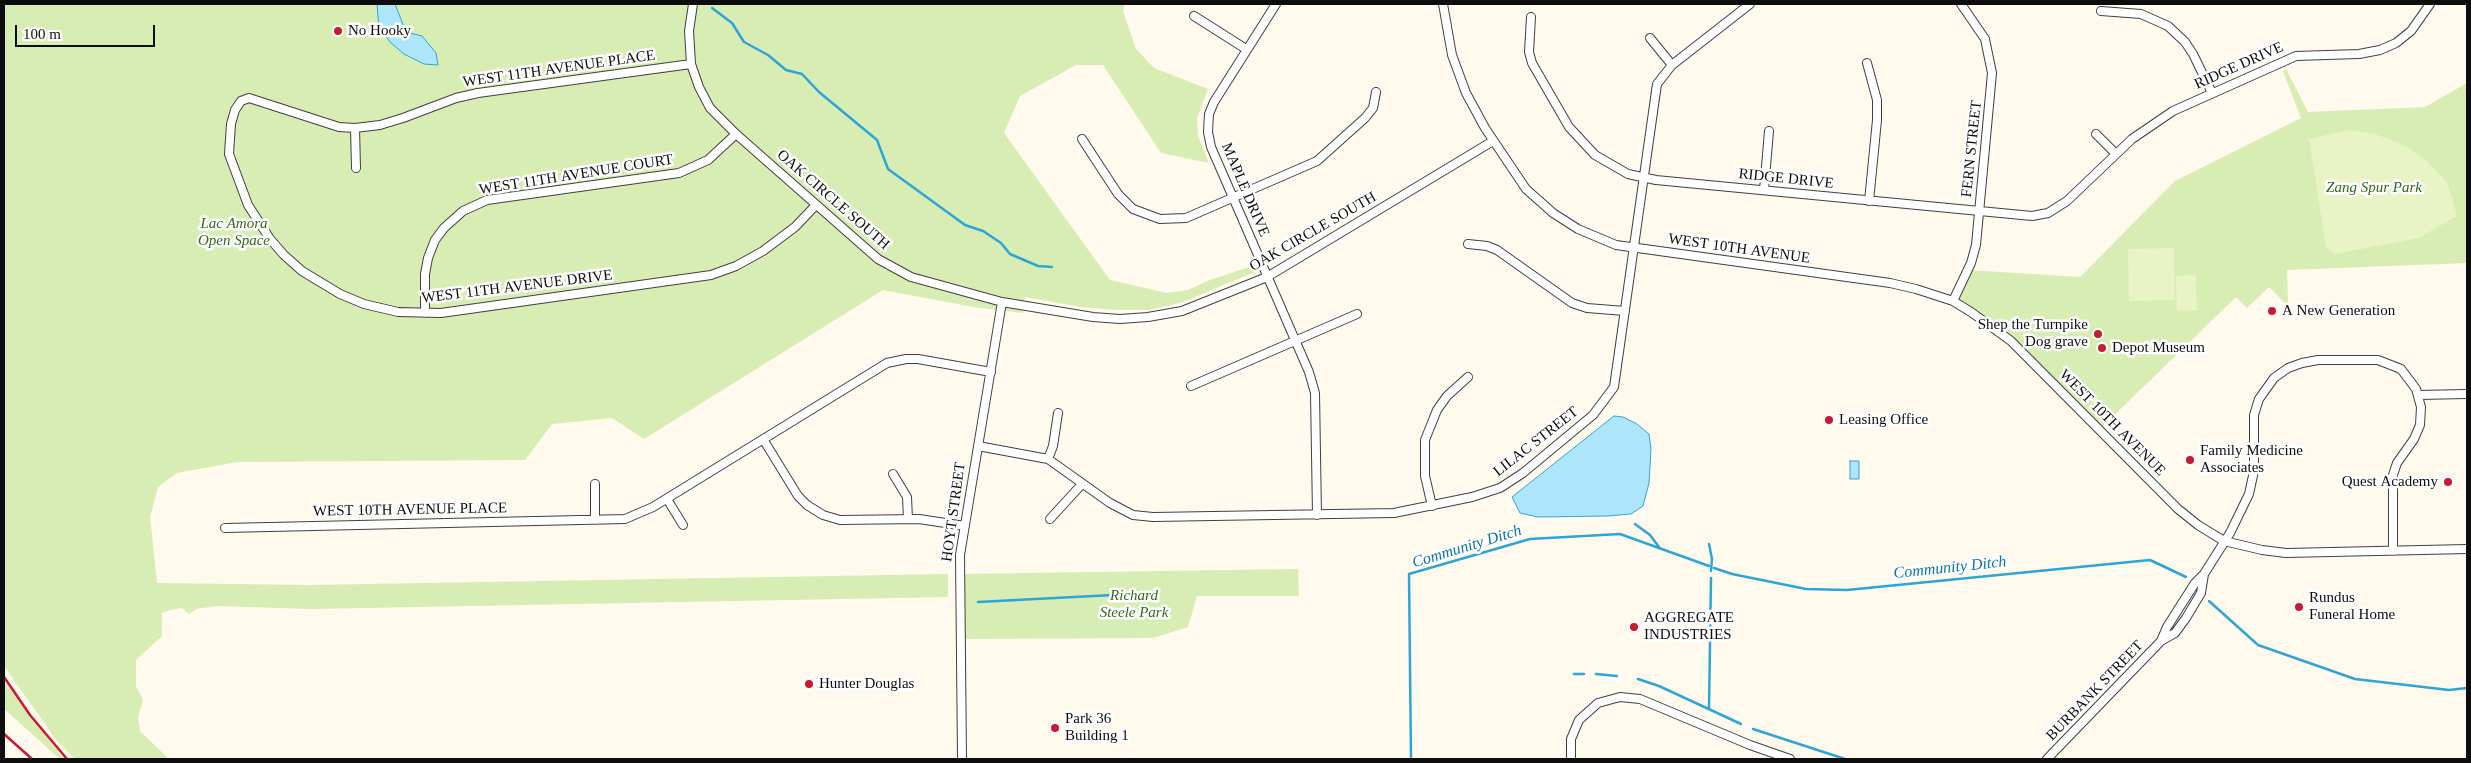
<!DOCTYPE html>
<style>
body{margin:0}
#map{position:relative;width:2471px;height:763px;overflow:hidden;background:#fffaed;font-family:"Times New Roman",serif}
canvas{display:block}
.frame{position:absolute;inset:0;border:5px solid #0d0d0d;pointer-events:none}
.scale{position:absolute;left:15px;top:25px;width:140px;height:22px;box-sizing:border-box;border:2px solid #0d0d0d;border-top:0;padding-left:6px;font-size:15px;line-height:18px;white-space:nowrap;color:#0d0d0d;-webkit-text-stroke:4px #fff;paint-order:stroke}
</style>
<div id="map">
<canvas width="2471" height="763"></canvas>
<div class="frame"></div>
<div class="scale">100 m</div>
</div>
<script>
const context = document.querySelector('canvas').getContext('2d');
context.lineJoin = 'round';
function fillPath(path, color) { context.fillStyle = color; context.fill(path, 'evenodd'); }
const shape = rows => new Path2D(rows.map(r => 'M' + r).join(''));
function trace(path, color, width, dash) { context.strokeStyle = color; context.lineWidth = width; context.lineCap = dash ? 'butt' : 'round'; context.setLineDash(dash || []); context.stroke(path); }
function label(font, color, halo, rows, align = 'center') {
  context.font = font + ' "Times New Roman",serif'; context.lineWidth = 5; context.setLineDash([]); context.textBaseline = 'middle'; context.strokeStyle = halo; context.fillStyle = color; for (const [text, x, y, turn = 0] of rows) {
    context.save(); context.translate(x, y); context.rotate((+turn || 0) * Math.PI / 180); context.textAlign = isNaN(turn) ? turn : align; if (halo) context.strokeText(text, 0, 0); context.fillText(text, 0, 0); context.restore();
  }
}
fillPath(shape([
 [4,4,1124,4,1123,11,1136,49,1154,68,1208,89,1197,118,1198,136,1209,163,1161,153,1103,65,1076,65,1020,96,1004,133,1110,280,1167,293,1188,290,1210,280,1252,266,1255,272,1183,302,1149,310,1118,310,1080,307,1025,297,1023,313,973,307,883,290,644,439,612,418,552,424,525,460,237,462,177,473,158,487,150,517,157,583,309,585,948,574,948,597,311,609,217,606,196,609,189,614,182,608,170,610,162,613,162,636,136,660,136,686,143,700,138,717,140,731,169,759,75,759,57,741,4,666],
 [2286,69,2308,112,2425,107,2467,83,2467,263,2287,270,2288,306,2269,287,2247,308,2236,297,2099,430,2011,341,1953,301,1968,270,2080,277,2175,181,2301,118,2283,71],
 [1298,569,1299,596,1197,596,1188,627,1153,638,960,639,959,574],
 [4,681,64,759,60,759,4,709]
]), '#d7edb3');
fillPath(shape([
 [2348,130,2375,134,2404,145,2427,161,2447,182,2457,216,2419,238,2335,254,2326,247,2309,139],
 [2174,248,2175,300,2129,301,2128,249],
 [2196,275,2197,310,2177,311,2176,276]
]), '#e8f3c6');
const water = shape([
 [377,4,395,4,404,27,410,33,422,36,436,53,438,65,424,64,404,54,391,43,379,28,377,4],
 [1614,416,1623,417,1637,424,1649,434,1651,449,1649,483,1643,506,1631,514,1607,516,1538,517,1520,513,1512,497,1614,416],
 [1850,461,1859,461,1859,479,1850,479,1850,461]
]);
fillPath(water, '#ade6fb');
trace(water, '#2ea5d8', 1);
trace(shape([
 [712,8,732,23,744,42,768,55,786,70,802,74,819,92,877,140,888,169,965,225,983,231,1001,243,1010,254,1038,266,1052,267],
 [1635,524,1650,535,1659,547],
 [1709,544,1712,559,1711,571],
 [1714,568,1732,574,1806,589,1847,590,2150,560,2186,577],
 [2209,601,2258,645,2355,679,2449,690,2467,688],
 [978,602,1113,595],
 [1574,674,1584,674],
 [1596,674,1617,676],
 [1638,679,1659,686,1741,724],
 [1709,708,1711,578],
 [1753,729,1845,759],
 [1411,759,1409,574,1530,539,1620,534,1709,566]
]), '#2ea5d8', 2.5);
const street = shape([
 [693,4,689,31,690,47,691,64,699,87,710,108,736,134,878,259,911,277,1002,302,1093,317,1120,319,1148,317,1182,311,1267,277,1493,141],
 [1276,4,1214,102,1209,114,1208,132,1211,147,1309,372,1315,393,1317,515],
 [1443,4,1452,55,1466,93,1485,128,1526,189,1553,213,1578,229,1616,245,1890,283,1916,289,1953,301,1971,312,2011,341,2178,509,2198,525,2224,541,2262,550,2286,553,2467,549],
 [2101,11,2141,14,2168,26,2185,42,2193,54,2212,93],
 [1194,16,1246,49],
 [1531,17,1529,52,1532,63,1569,127,1595,155,1628,174,1656,180,2032,216,2048,213,2067,201,2132,139,2173,111,2296,56,2359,54,2380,50,2396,43,2411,31,2430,4],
 [1650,38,1672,65],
 [1867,63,1877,100,1877,120,1869,201],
 [691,64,478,93,456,98,403,118,380,125,355,128,339,127,249,98,241,101,235,110,231,124,229,154,248,205,270,239,284,255,302,271,340,294,364,304,398,312,441,313,711,275,736,266,763,251,795,227,816,205],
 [355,128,356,168],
 [2096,134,2116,154],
 [1082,139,1118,194,1133,209,1160,219,1186,218,1317,161,1365,118,1373,108,1376,92],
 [1764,190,1769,131],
 [1468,244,1487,246,1497,250,1572,303,1587,308,1625,311],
 [1953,301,1971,263,1976,245,1992,73,1985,39,1961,4],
 [425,313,425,274,428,258,435,240,444,228,463,211,487,200,679,173,708,160,736,134],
 [1191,386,1357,314],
 [2418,395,2467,394],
 [763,439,798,496,807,505,823,515,840,520,919,519,965,526],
 [978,446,1048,459,1110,503,1133,515,1153,517,1394,513,1472,497,1500,488,1523,473,1593,415,1614,387,1657,84,1672,65,1750,4],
 [1048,459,1053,446,1058,413],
 [893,474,907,497,908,519],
 [595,484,595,520],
 [667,499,683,525],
 [1432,506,1425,476,1425,440,1437,410,1447,396,1468,377],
 [1050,519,1082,484],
 [225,528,625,519,653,507,887,363,906,359,918,359,991,372],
 [2161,641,2167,627,2195,583,2204,574,2230,533,2249,494,2254,471,2254,415,2259,399,2274,378,2288,368,2302,363,2318,360,2378,360,2401,369,2416,389,2421,407,2420,425,2414,439,2397,463,2393,475,2393,551],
 [962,759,960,555,1002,302],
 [1571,759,1571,739,1579,720,1598,703,1620,697,1640,699,1750,745,1790,759],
 [2047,759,2161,641,2175,633,2186,618,2201,593,2204,574]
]);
trace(street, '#404040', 10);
trace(street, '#fff', 8);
trace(shape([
 [4,677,30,715,67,759],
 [4,734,32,759]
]), '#c91933', 2.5);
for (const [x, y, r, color] of [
 [338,31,5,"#c91933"],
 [2272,311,5,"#c91933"],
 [2098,334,5,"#c91933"],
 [2102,348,5,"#c91933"],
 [1829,420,5,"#c91933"],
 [2190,460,5,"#c91933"],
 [2448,482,5,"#c91933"],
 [2299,607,5,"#c91933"],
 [1634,627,5,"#c91933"],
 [809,684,5,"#c91933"],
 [1055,728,5,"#c91933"]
]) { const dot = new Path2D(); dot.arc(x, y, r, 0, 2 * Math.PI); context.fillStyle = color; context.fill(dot); trace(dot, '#fff', 2); }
label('15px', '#0d0d0d', '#fff', [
 ["No Hooky",348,31],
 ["A New Generation",2282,311],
 ["Shep the Turnpike",2088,325,"right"],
 ["Dog grave",2088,342,"right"],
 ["Depot Museum",2112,348],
 ["Leasing Office",1839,420],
 ["Family Medicine",2200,451],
 ["Associates",2200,468],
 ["Quest Academy",2438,482,"right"],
 ["Rundus",2309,598],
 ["Funeral Home",2309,615],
 ["AGGREGATE",1644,618],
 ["INDUSTRIES",1644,635],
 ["Hunter Douglas",819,684],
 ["Park 36",1065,719],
 ["Building 1",1065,736]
], 'left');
label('15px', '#0d0d0d', '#fff', [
 ["RIDGE DRIVE",2239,66,-24],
 ["WEST 11TH AVENUE PLACE",559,69,-8],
 ["FERN STREET",1972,149,-84],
 ["WEST 11TH AVENUE COURT",576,175,-9],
 ["RIDGE DRIVE",1786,179,6],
 ["MAPLE DRIVE",1245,190,67],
 ["OAK CIRCLE SOUTH",833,200,41],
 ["OAK CIRCLE SOUTH",1313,232,-30],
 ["WEST 10TH AVENUE",1739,249,8],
 ["WEST 11TH AVENUE DRIVE",517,287,-7],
 ["WEST 10TH AVENUE",2112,423,45],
 ["LILAC STREET",1536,442,-38],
 ["WEST 10TH AVENUE PLACE",410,510,-1],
 ["HOYT STREET",954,512,-82],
 ["BURBANK STREET",2095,691,-46]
]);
label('italic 15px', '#316a18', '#fff', [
 ["Zang Spur Park",2374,188],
 ["Lac Amora",234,224],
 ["Open Space",234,241],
 ["Richard",1134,596],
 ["Steele Park",1134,613]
]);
label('italic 16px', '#0c74a9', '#fff', [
 ["Community Ditch",1467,547,-17],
 ["Community Ditch",1950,568,-6]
]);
</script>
